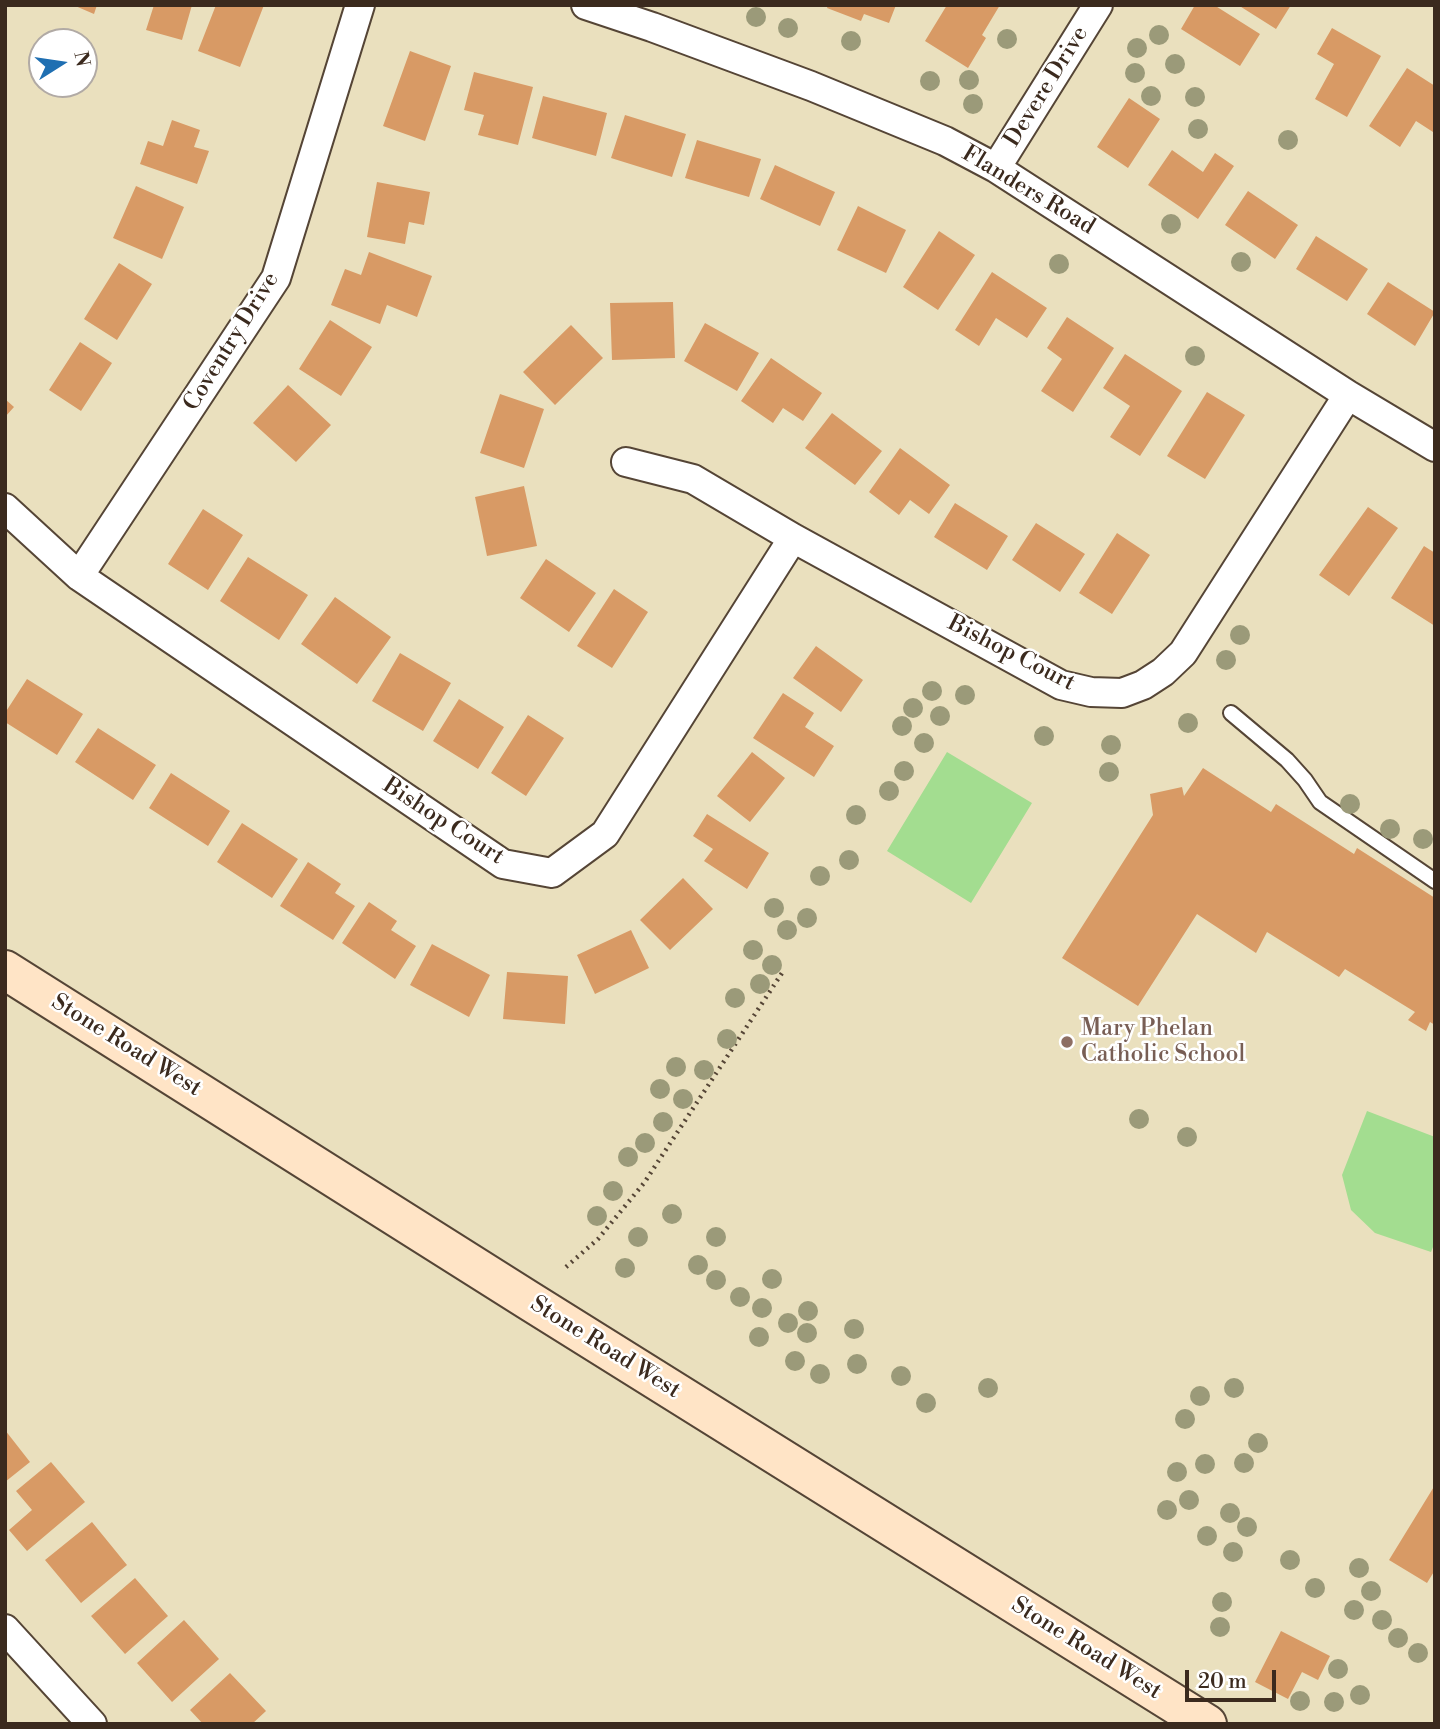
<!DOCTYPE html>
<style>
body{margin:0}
#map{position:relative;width:1440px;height:1729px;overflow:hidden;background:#eae0be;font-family:"Libre Bodoni",serif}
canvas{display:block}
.frame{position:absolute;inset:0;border:7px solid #3b2a1e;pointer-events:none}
.north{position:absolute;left:28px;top:28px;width:70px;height:70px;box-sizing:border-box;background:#fff;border:2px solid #b1aaa5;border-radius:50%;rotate:78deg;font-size:19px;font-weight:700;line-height:28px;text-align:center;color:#3b2a1e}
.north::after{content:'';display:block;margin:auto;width:24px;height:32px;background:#1f6fb2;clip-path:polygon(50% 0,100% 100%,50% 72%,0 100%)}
.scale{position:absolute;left:1185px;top:1670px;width:91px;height:32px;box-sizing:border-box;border:4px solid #3b2a1e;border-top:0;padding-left:9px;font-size:21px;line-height:24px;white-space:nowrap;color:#3b2a1e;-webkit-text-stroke:5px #fff;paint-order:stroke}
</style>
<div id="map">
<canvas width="1440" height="1729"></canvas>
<div class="frame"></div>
<div class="north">N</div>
<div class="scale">20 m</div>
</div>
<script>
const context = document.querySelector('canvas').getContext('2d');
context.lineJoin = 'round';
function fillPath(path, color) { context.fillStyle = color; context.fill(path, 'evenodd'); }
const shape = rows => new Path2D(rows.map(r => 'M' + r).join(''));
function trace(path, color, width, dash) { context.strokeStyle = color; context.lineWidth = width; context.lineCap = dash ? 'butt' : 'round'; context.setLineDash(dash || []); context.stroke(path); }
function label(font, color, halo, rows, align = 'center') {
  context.font = font + ' "Libre Bodoni",serif'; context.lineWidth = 5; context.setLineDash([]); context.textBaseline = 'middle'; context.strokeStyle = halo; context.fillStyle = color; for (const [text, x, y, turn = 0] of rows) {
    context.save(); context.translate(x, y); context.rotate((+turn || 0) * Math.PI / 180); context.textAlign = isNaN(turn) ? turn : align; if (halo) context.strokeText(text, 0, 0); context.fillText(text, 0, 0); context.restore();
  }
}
fillPath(shape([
 [947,752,1032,803,971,903,887,851],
 [1367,1111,1435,1137,1435,1242,1431,1252,1375,1233,1351,1210,1342,1175]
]), '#a3dd90');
fillPath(shape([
 [73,5,97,5,94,14],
 [154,5,192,5,182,40,146,30],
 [216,5,264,5,240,67,198,51],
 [828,5,896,5,889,23,864,14,861,21,827,8],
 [947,5,1000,5,982,35,986,38,968,68,925,41],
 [1195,5,1214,5,1260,34,1240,66,1181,29],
 [1238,5,1291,5,1276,29],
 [1332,28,1381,56,1347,117,1315,99,1334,64,1317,54],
 [410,51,451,66,425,141,383,126],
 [1407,68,1435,86,1435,130,1433,132,1416,121,1400,147,1369,126],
 [474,72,533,87,518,145,478,135,484,115,464,110],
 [543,96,607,113,596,156,532,138],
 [1129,98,1160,119,1128,168,1097,147],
 [625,115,686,134,672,177,611,158],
 [172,120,200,130,194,147,209,151,197,184,140,164,148,141,163,146],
 [697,140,761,159,749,197,685,178],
 [1172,150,1203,172,1215,153,1234,166,1198,219,1148,185],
 [775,165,835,192,820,226,760,199],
 [377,182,430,192,424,225,409,222,405,244,367,237],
 [136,186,184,207,162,259,113,238],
 [1248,191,1298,225,1275,259,1225,225],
 [858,206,906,230,886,273,837,250],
 [939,231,975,255,938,310,903,287],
 [1316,236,1368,269,1347,301,1296,269],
 [369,252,432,276,417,317,387,305,380,324,331,305,345,269,361,275],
 [119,263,152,284,117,340,84,319],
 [992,272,1047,308,1027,338,996,318,979,346,955,330],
 [1388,282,1435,312,1415,346,1367,314],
 [673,302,675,358,612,360,610,303],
 [1067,317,1114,348,1073,412,1041,391,1062,359,1047,348],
 [330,320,372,347,341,396,299,369],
 [705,323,759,353,737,391,684,361],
 [571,325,603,358,555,405,523,372],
 [80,342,112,363,81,411,49,390],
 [1125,354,1182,391,1140,456,1110,437,1130,406,1103,388],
 [771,358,822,393,803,421,783,408,773,423,741,401],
 [288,385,331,425,296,462,253,423],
 [1207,392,1245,415,1205,479,1167,456],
 [500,394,544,409,524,468,480,453],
 [5,399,14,407,5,417],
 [832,413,882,451,855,485,805,448],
 [900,448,950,485,929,514,910,500,899,515,869,492],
 [524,486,537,546,487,556,475,497],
 [955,503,1008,536,987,570,934,537],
 [1368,507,1398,528,1349,596,1319,575],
 [203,509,243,535,208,590,168,564],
 [1036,523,1085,554,1060,592,1012,560],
 [1117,533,1150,555,1112,614,1079,593],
 [1424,546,1435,553,1435,626,1391,598],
 [248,557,308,595,279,640,220,601],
 [546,559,596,593,569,632,520,598],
 [614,589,648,612,612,668,577,646],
 [335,597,391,637,357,684,301,644],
 [816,646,863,680,841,712,793,678],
 [400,653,451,683,423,731,372,701],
 [27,679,83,714,57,755,5,722,5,713],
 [783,693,814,713,805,727,834,746,814,777,753,738],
 [459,699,504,727,478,769,433,741],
 [528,715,564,738,526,796,491,773],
 [98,728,156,765,133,800,75,762],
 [752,752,785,778,750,822,717,796],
 [1203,768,1271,812,1276,804,1354,854,1357,848,1435,898,1435,1025,1430,1022,1426,1031,1408,1020,1415,1012,1345,969,1339,977,1267,932,1256,953,1197,914,1138,1006,1062,958,1153,815,1150,794,1182,787,1184,796],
 [171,773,230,811,208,846,149,808],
 [707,814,769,853,747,889,704,861,713,849,693,836],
 [242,823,298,859,272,898,217,862],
 [308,862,341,884,335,893,355,906,333,940,280,906],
 [683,878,713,909,670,950,640,920],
 [369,902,397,921,391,930,416,946,395,979,342,943],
 [631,930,649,968,595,994,577,955],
 [432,944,490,975,469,1017,410,985],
 [507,972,568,976,565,1024,503,1019],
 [5,1430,30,1462,5,1482],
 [51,1462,85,1502,27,1551,9,1530,32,1510,16,1491],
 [1435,1485,1435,1570,1427,1583,1389,1560],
 [92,1522,127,1565,81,1603,45,1560],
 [135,1578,168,1616,125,1654,91,1616],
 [184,1620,219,1659,172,1702,137,1663],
 [1281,1631,1330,1656,1318,1680,1302,1672,1288,1699,1255,1682],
 [230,1673,266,1711,252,1724,203,1724,190,1710]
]), '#d89a65');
const lane = shape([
 [1231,713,1287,760,1305,780,1320,802,1435,881]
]);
const street = shape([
 [586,5,652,27,811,86,945,141,996,168,1348,395,1435,447],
 [996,168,1098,5],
 [626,462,693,479,793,538,1061,685,1091,692,1122,693,1143,685,1163,672,1183,653,1348,395],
 [5,508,79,576,503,864,552,873,605,834,793,538],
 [79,576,276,278,360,5],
 [5,1629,92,1724]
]);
const secondary = shape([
 [5,970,528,1300,1207,1724]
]);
trace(lane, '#554536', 18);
trace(street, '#554536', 32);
trace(secondary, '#554536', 42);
trace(shape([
 [566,1267,598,1239,644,1183,782,973]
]), '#554536', 4.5, [2, 5]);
trace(lane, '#fff', 14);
trace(street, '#fff', 28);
trace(secondary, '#ffe4c6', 38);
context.fillStyle = '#9b9a79';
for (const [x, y] of [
 [756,17],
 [788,28],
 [1159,35],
 [1007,39],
 [851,41],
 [1137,48],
 [1175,64],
 [1135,73],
 [969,80],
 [930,81],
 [1151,96],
 [1195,97],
 [973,104],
 [1198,129],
 [1288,140],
 [1171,224],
 [1241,262],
 [1059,264],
 [1195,356],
 [1240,635],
 [1226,660],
 [932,691],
 [965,695],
 [913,708],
 [940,716],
 [1188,723],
 [902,726],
 [1044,736],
 [924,743],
 [1111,745],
 [904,771],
 [1109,772],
 [889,791],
 [1350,804],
 [856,815],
 [1390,829],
 [1423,839],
 [849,860],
 [820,876],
 [774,908],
 [807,918],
 [787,930],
 [753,950],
 [772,965],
 [760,984],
 [735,998],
 [727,1039],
 [676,1067],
 [704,1070],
 [660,1089],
 [683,1099],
 [1139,1119],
 [663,1122],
 [1187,1137],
 [645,1143],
 [628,1157],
 [613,1191],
 [672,1214],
 [597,1216],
 [638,1237],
 [716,1237],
 [698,1265],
 [625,1268],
 [772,1279],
 [716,1280],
 [740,1297],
 [762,1308],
 [808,1311],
 [788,1323],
 [854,1329],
 [807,1333],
 [759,1337],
 [795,1361],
 [857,1364],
 [820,1374],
 [901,1376],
 [988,1388],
 [1234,1388],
 [1200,1396],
 [926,1403],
 [1185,1419],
 [1258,1443],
 [1244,1463],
 [1205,1464],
 [1177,1472],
 [1189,1500],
 [1167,1510],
 [1230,1513],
 [1247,1527],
 [1207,1536],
 [1233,1552],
 [1290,1560],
 [1359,1568],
 [1315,1588],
 [1371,1591],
 [1222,1602],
 [1354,1610],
 [1382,1620],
 [1220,1627],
 [1398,1638],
 [1418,1653],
 [1338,1669],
 [1360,1695],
 [1300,1701],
 [1334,1702]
]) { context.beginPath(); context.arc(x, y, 10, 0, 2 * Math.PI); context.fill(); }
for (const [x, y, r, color] of [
 [1067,1042,7,"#8d6e63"]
]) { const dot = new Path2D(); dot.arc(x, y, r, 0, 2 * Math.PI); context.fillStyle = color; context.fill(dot); trace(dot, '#fff', 2.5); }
label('23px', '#3b2a1e', '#fff', [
 ["Devere Drive",1047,87,-58],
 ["Flanders Road",1028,191,31],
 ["Coventry Drive",232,342,-58],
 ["Bishop Court",1011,654,27],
 ["Bishop Court",443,822,33],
 ["Stone Road West",126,1046,32],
 ["Stone Road West",605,1348,32],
 ["Stone Road West",1086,1649,32]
]);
label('23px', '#785e54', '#fff', [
 ["Mary Phelan",1081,1029],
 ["Catholic School",1081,1055]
], 'left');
</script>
